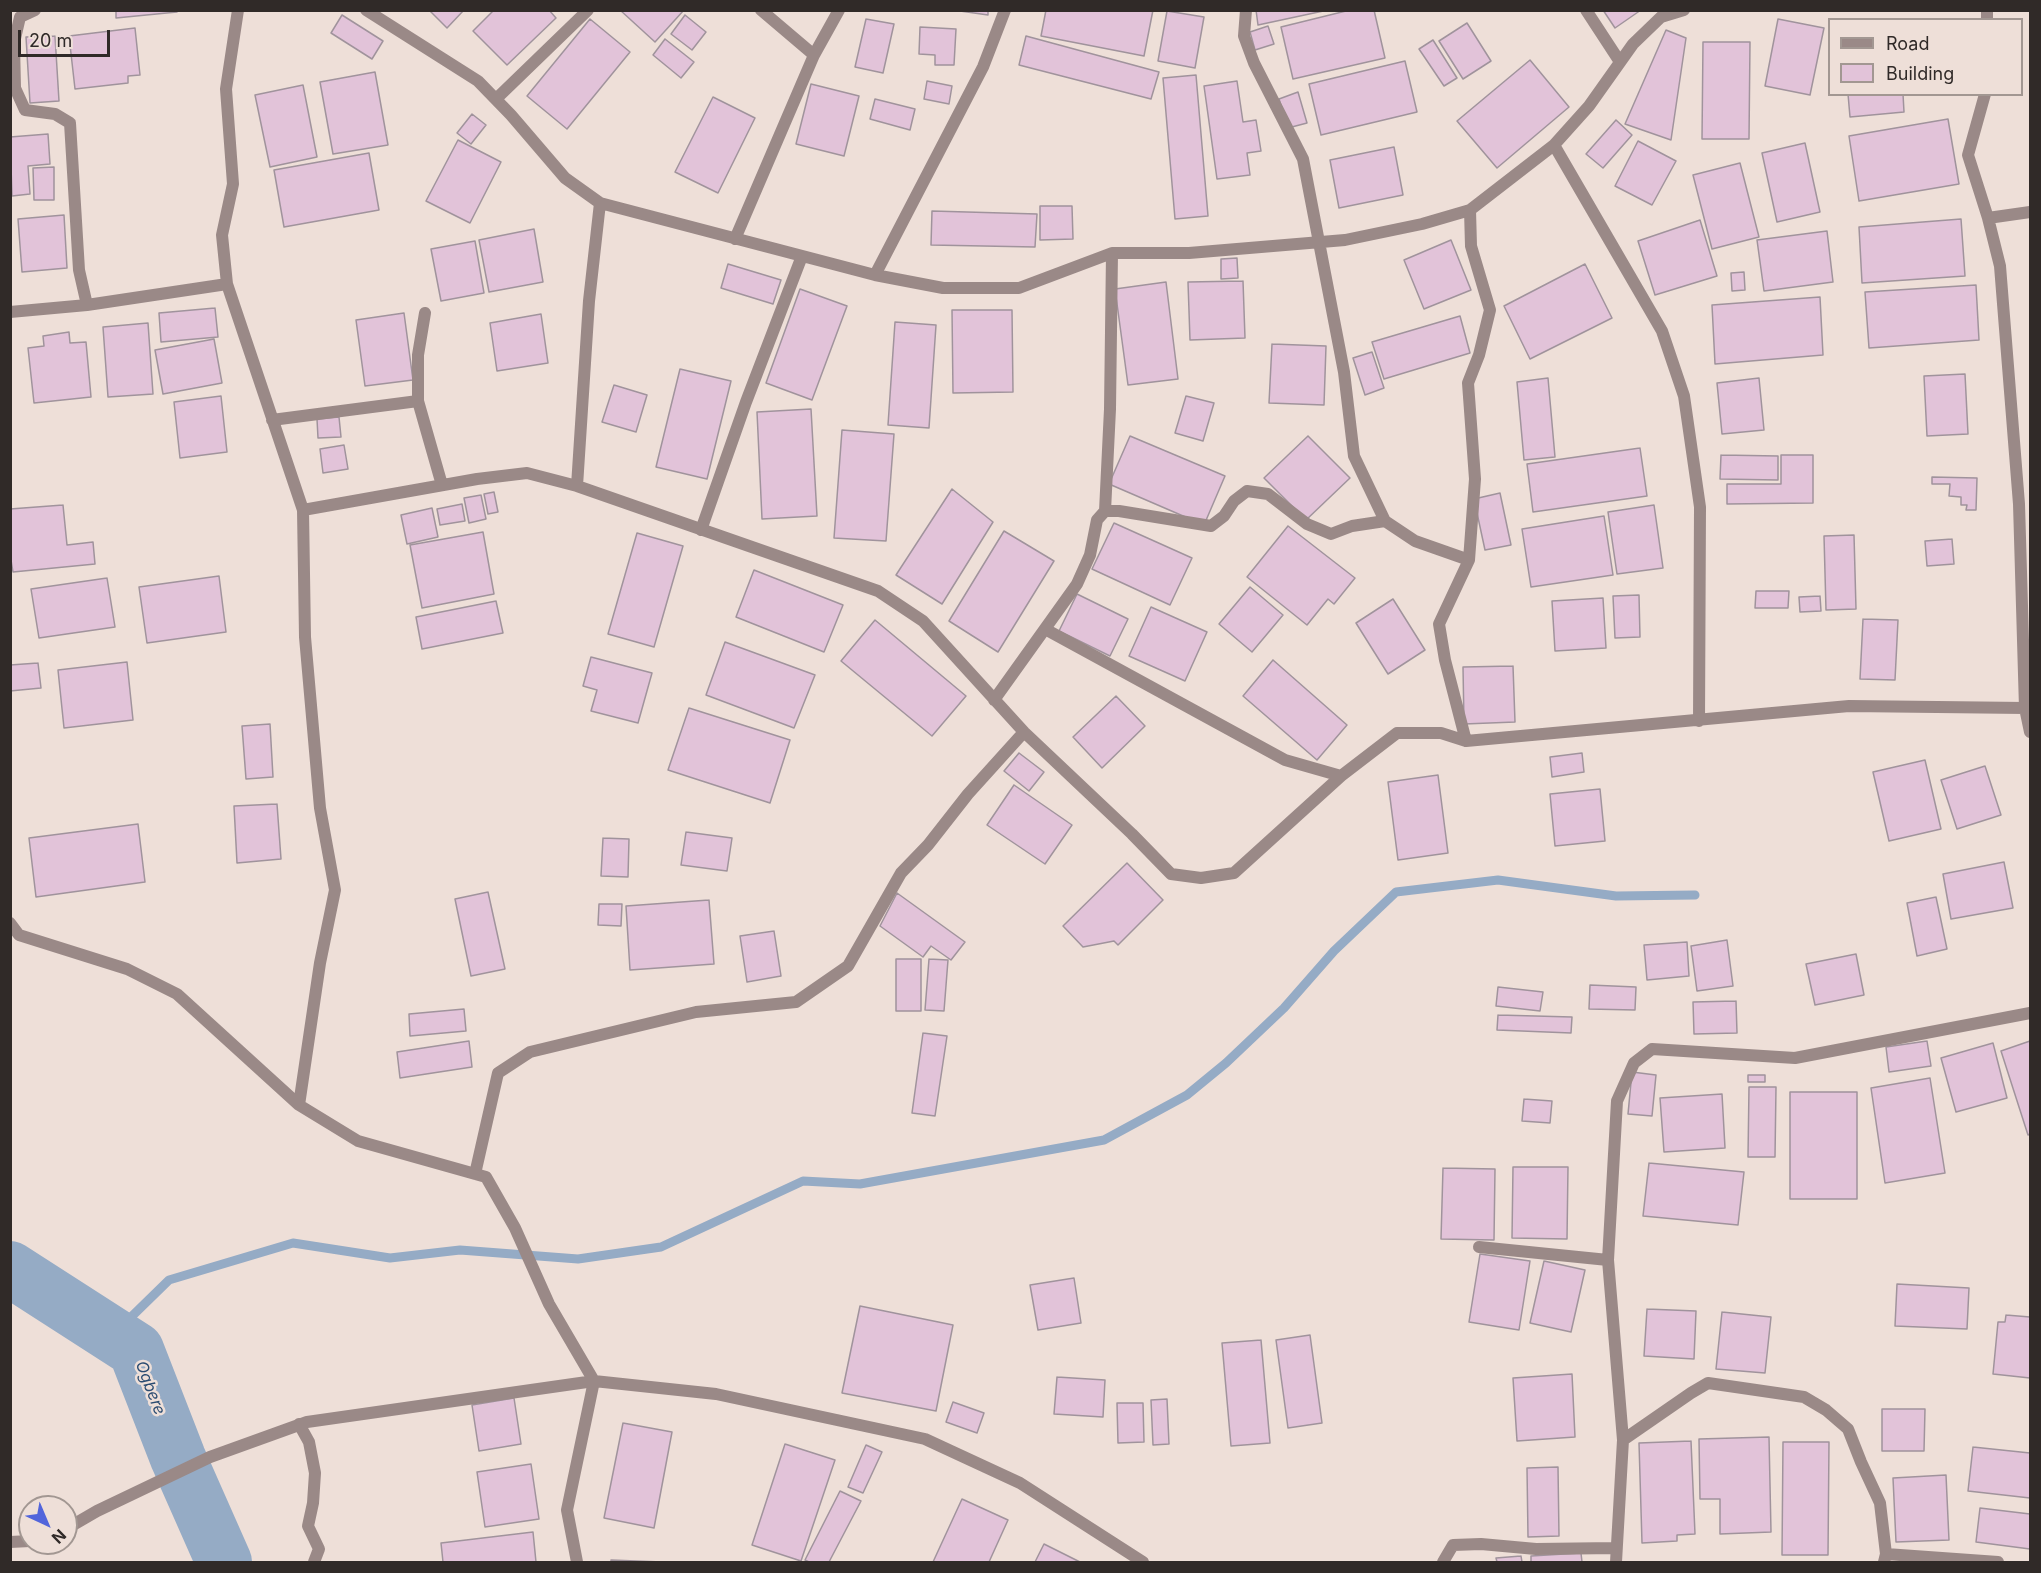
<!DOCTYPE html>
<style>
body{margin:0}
#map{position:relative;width:2041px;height:1573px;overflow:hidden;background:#eedfd8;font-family:Inter,sans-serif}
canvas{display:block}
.frame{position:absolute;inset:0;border:12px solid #302a28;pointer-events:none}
.legend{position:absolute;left:1828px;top:18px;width:195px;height:78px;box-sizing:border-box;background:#eedfd8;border:2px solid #a29792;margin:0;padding:8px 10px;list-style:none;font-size:18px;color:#302a28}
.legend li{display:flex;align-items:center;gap:12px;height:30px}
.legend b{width:30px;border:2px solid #a29792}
.north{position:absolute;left:18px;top:1495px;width:60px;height:60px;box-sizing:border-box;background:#eedfd8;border:2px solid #a29792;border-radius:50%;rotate:136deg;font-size:16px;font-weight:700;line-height:24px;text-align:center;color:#302a28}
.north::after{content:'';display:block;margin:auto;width:21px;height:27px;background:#5265db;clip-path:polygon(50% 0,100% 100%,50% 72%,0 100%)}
.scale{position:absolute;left:18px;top:30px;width:92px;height:27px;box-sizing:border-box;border:3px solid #302a28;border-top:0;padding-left:8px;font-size:18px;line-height:21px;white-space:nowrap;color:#302a28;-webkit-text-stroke:4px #eedfd8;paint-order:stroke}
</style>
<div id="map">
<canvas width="2041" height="1573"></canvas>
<div class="frame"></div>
<ul class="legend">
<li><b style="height:8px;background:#9a8987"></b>Road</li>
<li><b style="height:16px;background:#e2c3d9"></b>Building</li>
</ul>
<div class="north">N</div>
<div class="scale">20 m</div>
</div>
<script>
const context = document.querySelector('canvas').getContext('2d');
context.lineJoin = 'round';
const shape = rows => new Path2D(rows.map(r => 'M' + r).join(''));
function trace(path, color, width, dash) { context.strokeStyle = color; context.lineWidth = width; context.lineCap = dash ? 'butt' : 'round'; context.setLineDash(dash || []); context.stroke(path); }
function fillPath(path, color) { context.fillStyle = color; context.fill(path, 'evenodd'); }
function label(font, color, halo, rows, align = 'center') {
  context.font = font + ' Inter,sans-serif'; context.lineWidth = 5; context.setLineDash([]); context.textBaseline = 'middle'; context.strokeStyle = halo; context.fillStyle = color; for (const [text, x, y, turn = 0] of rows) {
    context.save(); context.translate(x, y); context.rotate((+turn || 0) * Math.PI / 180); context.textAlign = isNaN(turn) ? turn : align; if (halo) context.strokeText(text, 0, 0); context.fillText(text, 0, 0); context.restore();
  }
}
trace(shape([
 [136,1350,126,1322,169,1280,293,1243,390,1258,460,1250,578,1259,661,1247,803,1181,860,1184,1104,1140,1187,1095,1226,1063,1284,1008,1334,951,1396,892,1498,880,1616,896,1695,895]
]), '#95abc5', 9);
trace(shape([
 [10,1269,136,1350,178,1458,224,1562]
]), '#95abc5', 56);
const building = shape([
 [116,10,177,10,177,12,116,18,116,10],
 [429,10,464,10,447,28,429,10],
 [494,10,549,10,556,18,507,65,473,31,494,10],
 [620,10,684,10,655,42,620,10],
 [953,10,988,10,988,15,953,10],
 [1046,10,1153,10,1144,56,1041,36,1046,10],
 [1256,10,1328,10,1258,25,1256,10],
 [1350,10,1374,10,1385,58,1293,79,1281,27,1350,10],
 [1603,10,1641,10,1615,28,1603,10],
 [1167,11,1204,17,1195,68,1158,61,1167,11],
 [342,15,383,41,372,59,331,33,342,15],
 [685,15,706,32,692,50,671,34,685,15],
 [590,19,630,52,567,129,527,96,590,19],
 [866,19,894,24,883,73,855,67,866,19],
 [1778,19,1824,28,1810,95,1765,86,1778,19],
 [1467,23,1491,61,1463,79,1439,41,1467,23],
 [1268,26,1274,44,1255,50,1250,32,1268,26],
 [920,27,956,29,954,65,935,65,935,55,919,54,920,27],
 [135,28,140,75,128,76,128,83,75,89,69,36,135,28],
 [1666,30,1686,38,1671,140,1625,124,1666,30],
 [55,36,59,101,30,103,26,37,55,36],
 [1026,36,1159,72,1151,99,1019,65,1026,36],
 [665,39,694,62,681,78,653,55,665,39],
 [1433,40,1457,78,1444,86,1419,49,1433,40],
 [1703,42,1750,42,1749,139,1702,139,1703,42],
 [1530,60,1569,107,1497,168,1457,121,1530,60],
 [1405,61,1417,112,1321,135,1309,84,1405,61],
 [375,72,388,145,333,154,320,82,375,72],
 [1196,75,1208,216,1175,219,1163,78,1196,75],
 [927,81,952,86,949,104,924,99,927,81],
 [1237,81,1243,122,1256,120,1261,151,1247,153,1250,175,1217,179,1204,86,1237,81],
 [811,84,859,96,844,156,796,144,811,84],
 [303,85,317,157,270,167,255,95,303,85],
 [1298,92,1307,123,1288,128,1279,99,1298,92],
 [1848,94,1903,94,1904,112,1850,117,1848,94],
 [713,97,755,118,718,193,675,172,713,97],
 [875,99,915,109,910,130,870,119,875,99],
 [472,114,486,125,471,144,457,133,472,114],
 [1948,119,1959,184,1859,201,1849,136,1948,119],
 [1616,120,1632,135,1603,168,1586,154,1616,120],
 [48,134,50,164,28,166,30,194,12,196,10,137,48,134],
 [458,140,501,162,470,223,426,201,458,140],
 [1638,141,1676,161,1652,205,1615,186,1638,141],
 [1805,143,1820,212,1777,222,1762,153,1805,143],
 [1394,147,1403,195,1339,208,1330,160,1394,147],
 [369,153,379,210,284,227,274,170,369,153],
 [1740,163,1759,237,1712,249,1693,175,1740,163],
 [54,167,54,200,34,200,33,168,54,167],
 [1040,206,1072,206,1073,239,1040,240,1040,206],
 [932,211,1037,214,1035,247,931,245,932,211],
 [64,215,67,268,22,272,18,219,64,215],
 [1961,219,1965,276,1862,283,1859,227,1961,219],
 [1700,220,1717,276,1655,295,1638,241,1700,220],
 [534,229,543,282,489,292,479,240,534,229],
 [1827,231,1833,282,1764,291,1757,240,1827,231],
 [1451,240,1471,290,1424,309,1404,260,1451,240],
 [475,241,484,293,441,301,431,249,475,241],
 [1237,258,1238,278,1221,279,1221,259,1237,258],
 [728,264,781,280,773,304,721,288,728,264],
 [1585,264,1612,318,1530,359,1504,306,1585,264],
 [1744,272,1745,290,1732,291,1731,273,1744,272],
 [1243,281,1245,338,1190,340,1188,282,1243,281],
 [1166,282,1178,379,1128,385,1115,289,1166,282],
 [1976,285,1979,340,1869,348,1865,292,1976,285],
 [800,289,847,306,812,400,766,383,800,289],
 [1820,297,1823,355,1715,364,1712,305,1820,297],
 [215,308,218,337,161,342,159,313,215,308],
 [952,310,1012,310,1013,392,953,393,952,310],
 [404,313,413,380,365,386,356,320,404,313],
 [541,314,548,363,497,371,490,323,541,314],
 [1460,316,1470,353,1384,379,1372,342,1460,316],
 [895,322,936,325,929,428,888,425,895,322],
 [148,323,153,394,108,397,103,327,148,323],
 [69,332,70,343,86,342,91,397,34,403,28,348,44,346,43,336,69,332],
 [214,339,222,383,163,394,155,350,214,339],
 [1272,344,1326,346,1324,405,1269,403,1272,344],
 [1372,352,1384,388,1365,395,1353,358,1372,352],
 [680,369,731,381,707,479,656,467,680,369],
 [1965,374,1968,434,1927,436,1924,376,1965,374],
 [1548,378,1555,457,1524,460,1517,382,1548,378],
 [1759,378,1764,430,1722,434,1717,383,1759,378],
 [614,385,647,395,636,432,602,422,614,385],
 [221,396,227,452,180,458,174,402,221,396],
 [1186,396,1214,403,1203,441,1175,433,1186,396],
 [811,409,817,516,762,519,757,412,811,409],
 [339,417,341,437,318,438,317,419,339,417],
 [842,430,894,434,886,541,834,538,842,430],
 [1130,436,1225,476,1204,525,1109,484,1130,436],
 [1308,436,1350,478,1306,520,1264,478,1308,436],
 [344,445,348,469,323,473,320,449,344,445],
 [1640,448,1647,496,1533,512,1527,464,1640,448],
 [1721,455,1778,456,1778,480,1720,479,1721,455],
 [1781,455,1813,455,1813,503,1727,504,1727,484,1781,484,1781,455],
 [1932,477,1977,478,1976,510,1966,510,1967,505,1961,505,1961,497,1949,496,1950,484,1932,484,1932,477],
 [952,489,993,522,942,604,896,575,952,489],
 [494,492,498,512,488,514,484,494,494,492],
 [1500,493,1511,545,1485,550,1474,499,1500,493],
 [481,495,486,519,469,523,464,498,481,495],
 [462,504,465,521,440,525,437,509,462,504],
 [63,505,67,545,93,542,95,564,13,572,10,554,10,509,63,505],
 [1654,505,1663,568,1617,574,1608,512,1654,505],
 [432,508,438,537,407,544,401,515,432,508],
 [1604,516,1613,575,1531,587,1522,529,1604,516],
 [1114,523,1192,558,1170,605,1092,569,1114,523],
 [1288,526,1355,578,1334,604,1328,599,1307,625,1247,577,1288,526],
 [1004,531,1054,561,998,652,949,621,1004,531],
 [483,532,494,594,422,608,410,545,483,532],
 [637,533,683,546,654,647,608,634,637,533],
 [1854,535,1856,609,1826,610,1824,536,1854,535],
 [1952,539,1954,564,1927,566,1925,541,1952,539],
 [754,570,843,605,824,652,736,617,754,570],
 [219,576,226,632,147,643,139,587,219,576],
 [107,578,115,627,39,638,31,589,107,578],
 [1250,587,1283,615,1252,652,1219,624,1250,587],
 [1756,591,1789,591,1788,608,1755,608,1756,591],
 [1077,594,1128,619,1110,656,1059,631,1077,594],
 [1639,595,1640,637,1615,638,1613,596,1639,595],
 [1820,596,1821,611,1800,612,1799,597,1820,596],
 [1603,598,1606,648,1555,651,1552,601,1603,598],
 [1393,599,1425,650,1388,674,1356,623,1393,599],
 [496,601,503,633,422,649,416,617,496,601],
 [1151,607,1207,632,1185,681,1129,656,1151,607],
 [1863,619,1898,620,1895,680,1860,679,1863,619],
 [875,620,966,696,932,736,841,661,875,620],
 [725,642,815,675,794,728,706,695,725,642],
 [591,657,652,673,638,723,591,711,597,690,583,686,591,657],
 [1273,660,1347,725,1317,760,1243,696,1273,660],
 [127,662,133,720,64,728,58,670,127,662],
 [38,663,41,688,10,691,10,665,38,663],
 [1513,666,1515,722,1464,724,1463,667,1513,666],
 [1116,696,1145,726,1102,768,1073,737,1116,696],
 [689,708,790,740,770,803,668,770,689,708],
 [270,724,273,777,246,779,242,726,270,724],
 [1019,753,1044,772,1029,791,1004,771,1019,753],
 [1582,753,1584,772,1552,777,1550,757,1582,753],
 [1925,760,1941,829,1889,841,1873,772,1925,760],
 [1985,766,2001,815,1957,829,1941,780,1985,766],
 [1438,775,1448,853,1398,860,1388,782,1438,775],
 [1014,785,1072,825,1045,864,987,825,1014,785],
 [1600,789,1605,841,1555,846,1550,794,1600,789],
 [277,804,281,859,237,863,234,806,277,804],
 [138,824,145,882,36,897,29,838,138,824],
 [686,832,732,838,727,871,681,865,686,832],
 [603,838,629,839,628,877,601,876,603,838],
 [2004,862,2013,908,1951,919,1943,874,2004,862],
 [1127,863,1163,900,1118,945,1114,941,1083,947,1063,926,1127,863],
 [488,892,505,969,471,976,455,899,488,892],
 [897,893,965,942,951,960,931,946,923,957,880,926,897,893],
 [1936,897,1947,949,1917,956,1907,903,1936,897],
 [709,900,714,964,630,970,626,906,709,900],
 [599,904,622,904,621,926,598,925,599,904],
 [774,931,781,976,747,982,740,936,774,931],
 [1727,940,1733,986,1697,991,1691,946,1727,940],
 [1687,942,1689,976,1647,980,1644,945,1687,942],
 [1856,954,1864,995,1815,1005,1806,964,1856,954],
 [896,959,921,959,921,1011,896,1011,896,959],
 [929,959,948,960,944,1011,925,1010,929,959],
 [1590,985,1636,987,1635,1010,1589,1009,1590,985],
 [1498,987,1543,992,1540,1011,1496,1006,1498,987],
 [1736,1001,1737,1033,1694,1034,1693,1002,1736,1001],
 [464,1009,466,1031,410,1036,409,1014,464,1009],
 [1498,1015,1572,1017,1571,1033,1497,1030,1498,1015],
 [923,1033,947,1036,935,1116,912,1113,923,1033],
 [469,1041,472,1067,400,1078,397,1052,469,1041],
 [1927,1041,1931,1066,1889,1072,1886,1047,1927,1041],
 [2030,1041,2030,1134,2028,1135,2001,1051,2030,1041],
 [1993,1043,2007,1098,1956,1112,1941,1058,1993,1043],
 [1632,1072,1656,1075,1652,1116,1628,1114,1632,1072],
 [1748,1075,1765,1075,1765,1082,1748,1082,1748,1075],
 [1930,1078,1945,1173,1885,1183,1871,1088,1930,1078],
 [1749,1087,1776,1087,1775,1157,1748,1157,1749,1087],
 [1790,1092,1857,1092,1857,1199,1790,1199,1790,1092],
 [1722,1094,1725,1148,1664,1152,1660,1098,1722,1094],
 [1524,1099,1552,1101,1550,1123,1522,1121,1524,1099],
 [1649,1163,1744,1172,1738,1225,1643,1216,1649,1163],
 [1513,1167,1568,1167,1567,1239,1512,1238,1513,1167],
 [1443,1168,1495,1169,1494,1240,1441,1239,1443,1168],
 [1480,1254,1530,1261,1519,1330,1469,1322,1480,1254],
 [1544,1261,1585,1270,1571,1332,1530,1323,1544,1261],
 [1074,1278,1081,1323,1038,1330,1030,1285,1074,1278],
 [1897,1284,1969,1288,1967,1329,1895,1326,1897,1284],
 [860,1306,953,1325,936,1411,842,1393,860,1306],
 [1647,1309,1696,1311,1694,1359,1644,1356,1647,1309],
 [1722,1312,1771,1317,1765,1373,1716,1369,1722,1312],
 [2006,1315,2030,1317,2030,1378,1993,1374,1998,1322,2005,1322,2006,1315],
 [1310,1335,1322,1423,1288,1428,1276,1340,1310,1335],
 [1261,1340,1270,1443,1231,1446,1222,1343,1261,1340],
 [1572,1374,1575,1437,1517,1441,1513,1378,1572,1374],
 [1057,1377,1105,1380,1103,1417,1054,1414,1057,1377],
 [514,1398,521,1444,479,1451,472,1405,514,1398],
 [1167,1399,1169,1444,1153,1445,1151,1400,1167,1399],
 [953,1402,984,1413,977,1433,946,1422,953,1402],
 [1117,1403,1143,1403,1144,1442,1118,1443,1117,1403],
 [1882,1409,1925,1409,1924,1451,1882,1451,1882,1409],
 [623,1423,672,1432,654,1528,604,1518,623,1423],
 [1769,1437,1771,1532,1720,1534,1720,1499,1700,1499,1699,1439,1769,1437],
 [1691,1441,1695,1534,1677,1535,1677,1541,1642,1543,1639,1443,1691,1441],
 [1783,1442,1829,1442,1828,1555,1782,1555,1783,1442],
 [785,1444,835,1460,801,1561,752,1545,785,1444],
 [866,1445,882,1452,863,1493,848,1487,866,1445],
 [1973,1447,2030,1453,2030,1498,1968,1491,1973,1447],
 [531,1464,539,1519,485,1527,477,1472,531,1464],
 [1558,1467,1559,1536,1528,1537,1527,1468,1558,1467],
 [1946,1475,1949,1540,1896,1542,1893,1478,1946,1475],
 [840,1491,861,1501,829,1562,809,1562,805,1560,840,1491],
 [962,1499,1008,1520,989,1562,933,1562,962,1499],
 [1980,1508,2030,1514,2030,1549,1976,1542,1980,1508],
 [533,1532,536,1562,443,1562,441,1543,533,1532],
 [1044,1544,1080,1562,1035,1562,1044,1544],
 [1581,1553,1582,1562,1531,1562,1531,1556,1581,1553],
 [1521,1556,1522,1562,1497,1562,1496,1558,1521,1556],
 [611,1560,662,1562,611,1562,611,1560]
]);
fillPath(building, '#e2c3d9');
trace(building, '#a0939c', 1.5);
trace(shape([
 [35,10,20,17,14,43,15,88,25,110,55,114,70,123,79,270,87,305],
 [238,10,226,89,233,184,222,235,227,284,303,510,305,637,320,808,335,890,320,963,299,1105],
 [366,10,478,81,511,115,565,178,600,203,875,275,943,288,1019,288,1112,253,1189,253,1345,240,1422,224,1470,210,1554,145,1589,106,1633,44,1661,17,1684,10],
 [761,10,814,55],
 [1246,10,1244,36,1254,63,1303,159,1344,372,1354,456,1385,521,1415,541,1469,560],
 [1586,10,1620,62],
 [1987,10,1987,20],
 [1985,94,1968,155,1988,218,2000,266,2019,504,2025,708,2030,732],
 [496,99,588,10],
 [1554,145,1662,331,1684,396,1700,507,1699,721],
 [1988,218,2030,212],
 [735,239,814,55,839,10],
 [875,275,983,67,1005,10],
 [10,312,87,305,227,284],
 [425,313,418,355,418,401,442,485],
 [272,420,418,401],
 [577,486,589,301,600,203],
 [303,510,477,479,527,473,577,486,878,591,923,621,1024,732,1132,834,1171,874,1201,878,1234,873,1341,776,1397,733,1441,733,1466,741,1849,706,2025,708],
 [1105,511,1119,511,1211,526,1224,516,1234,501,1247,491,1268,494,1307,524,1331,534,1352,526,1385,521],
 [701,530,746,402,802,256],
 [1045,629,1285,760,1341,776],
 [994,700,1077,584,1090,555,1097,520,1105,511,1110,409,1112,253],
 [1466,741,1445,660,1439,624,1469,560,1475,479,1468,383,1479,355,1490,310,1471,246,1470,210],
 [10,923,19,935,127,969,177,994,299,1105,358,1141,486,1177,515,1228,549,1304,594,1381,567,1510,577,1562],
 [475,1174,498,1073,530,1052,696,1012,796,1002,848,966,901,873,928,845,968,794,1024,732],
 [1479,1247,1608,1260],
 [299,1424,309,1442,315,1473,313,1503,308,1526,319,1549,314,1562],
 [1623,1440,1691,1393,1708,1383,1804,1397,1826,1410,1848,1429,1861,1462,1880,1503,1886,1554,1884,1562],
 [66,1529,97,1511,210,1457,307,1422,594,1381,716,1394,925,1439,1020,1483,1143,1562],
 [10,1542,30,1541],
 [1886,1554,1998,1562],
 [1443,1562,1453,1545,1481,1544,1536,1549,1616,1548],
 [1616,1562,1623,1440,1608,1260,1617,1101,1634,1063,1652,1049,1795,1058,2030,1013]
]), '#9a8987', 12);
label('italic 16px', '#2a4b71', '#eedfd8', [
 ["Ogbere",150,1388,69]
]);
</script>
